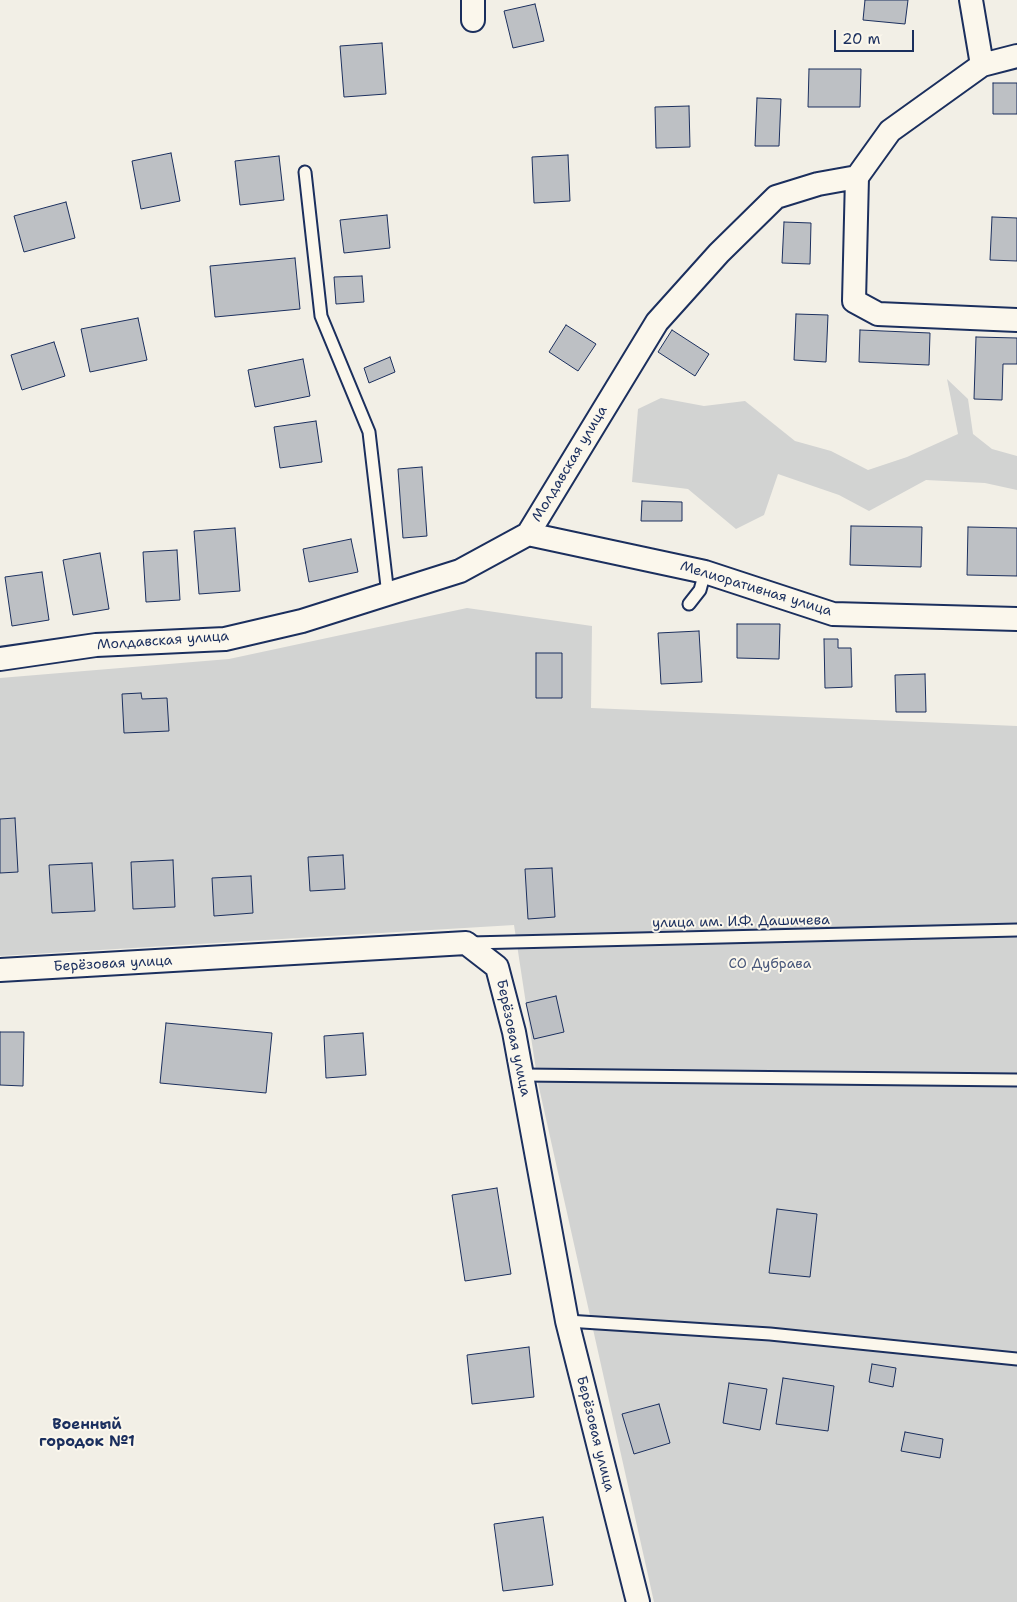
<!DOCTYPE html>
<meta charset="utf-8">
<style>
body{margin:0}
#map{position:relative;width:1017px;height:1602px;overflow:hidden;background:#f2efe6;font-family:"Shantell Sans",sans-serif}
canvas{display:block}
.scale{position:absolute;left:834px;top:30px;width:80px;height:22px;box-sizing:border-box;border:2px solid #1b2f5e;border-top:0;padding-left:6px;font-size:15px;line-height:18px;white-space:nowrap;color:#1b2f5e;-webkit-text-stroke:4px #fbf7ec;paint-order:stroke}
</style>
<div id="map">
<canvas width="1017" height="1602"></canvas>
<div class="scale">20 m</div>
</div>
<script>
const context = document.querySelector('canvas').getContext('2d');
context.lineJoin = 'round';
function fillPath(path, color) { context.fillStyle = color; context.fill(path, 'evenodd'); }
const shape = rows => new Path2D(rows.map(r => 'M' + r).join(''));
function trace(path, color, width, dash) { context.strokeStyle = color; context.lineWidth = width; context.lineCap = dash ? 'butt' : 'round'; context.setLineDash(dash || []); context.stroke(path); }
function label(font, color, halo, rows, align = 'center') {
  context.font = font + ' "Shantell Sans",sans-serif'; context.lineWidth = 4; context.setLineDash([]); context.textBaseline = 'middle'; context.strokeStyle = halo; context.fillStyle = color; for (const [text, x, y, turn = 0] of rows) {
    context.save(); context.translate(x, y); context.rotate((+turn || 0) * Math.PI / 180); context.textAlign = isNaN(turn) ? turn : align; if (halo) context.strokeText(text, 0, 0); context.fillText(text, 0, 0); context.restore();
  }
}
fillPath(shape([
 [947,379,968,399,973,434,992,449,1017,456,1017,490,985,483,926,480,869,511,839,495,778,474,764,515,736,529,688,489,632,482,638,409,661,398,704,406,745,401,795,441,831,451,868,470,907,457,958,434],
 [467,608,592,626,591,708,1017,726,1017,1602,654,1602,538,1083,514,925,0,956,0,678,229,659]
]), '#d2d3d2');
const building = shape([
 [865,0,908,0,905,24,863,20,865,0],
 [535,4,544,41,513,48,504,11,535,4],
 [382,43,386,94,344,97,340,46,382,43],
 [809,69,861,69,860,107,808,107,809,69],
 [993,83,1017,83,1017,114,993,114,993,83],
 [757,98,781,99,779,146,755,146,757,98],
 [689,106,690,147,656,148,655,107,689,106],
 [171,153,180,201,141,209,132,161,171,153],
 [568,155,570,201,534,203,532,157,568,155],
 [279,156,284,200,240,205,235,161,279,156],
 [66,202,75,238,24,252,14,216,66,202],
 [387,215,390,248,344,253,340,220,387,215],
 [992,217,1017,218,1017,261,990,260,992,217],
 [784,222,811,223,810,264,782,263,784,222],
 [295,258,300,309,215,317,210,266,295,258],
 [362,276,364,302,336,304,334,277,362,276],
 [796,314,828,315,826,362,794,360,796,314],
 [138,318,147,360,90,372,81,329,138,318],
 [566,325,596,344,578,371,549,352,566,325],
 [672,330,709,354,695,376,658,352,672,330],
 [860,330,930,333,929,365,859,362,860,330],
 [976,337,1017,338,1017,364,1003,364,1002,400,974,399,976,337],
 [54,342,65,376,22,390,11,355,54,342],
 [390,357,395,372,369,383,364,368,390,357],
 [303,359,310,396,255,407,248,370,303,359],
 [316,421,322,462,280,468,274,427,316,421],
 [422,467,427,536,403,538,398,469,422,467],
 [642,501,682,502,682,521,641,521,642,501],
 [851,526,922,527,921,567,850,565,851,526],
 [968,527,1017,528,1017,576,967,575,968,527],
 [235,528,240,591,199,594,194,531,235,528],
 [351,539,358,572,309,582,303,549,351,539],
 [177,550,180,600,146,602,143,552,177,550],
 [100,553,109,609,73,615,63,560,100,553],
 [42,572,49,620,12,626,5,577,42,572],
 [737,624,780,624,779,659,737,658,737,624],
 [699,631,702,682,661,684,658,633,699,631],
 [824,639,838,639,838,648,851,648,852,687,825,688,824,639],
 [536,653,562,653,562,698,536,698,536,653],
 [925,674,926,712,896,712,895,675,925,674],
 [141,693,142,699,167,698,169,731,124,733,122,694,141,693],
 [15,818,18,872,0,873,0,819,15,818],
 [343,855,345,889,310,891,308,857,343,855],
 [173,860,175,907,133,909,131,862,173,860],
 [92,863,95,911,52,913,49,865,92,863],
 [552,868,555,917,528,919,525,869,552,868],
 [251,876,253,913,214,916,212,878,251,876],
 [556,996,564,1032,534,1039,526,1003,556,996],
 [166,1023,272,1033,266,1093,160,1083,166,1023],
 [0,1032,24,1032,23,1086,0,1085,0,1032],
 [363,1033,366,1075,326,1078,324,1036,363,1033],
 [497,1188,511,1274,465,1281,452,1195,497,1188],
 [777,1209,817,1214,810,1277,769,1273,777,1209],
 [529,1347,534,1397,472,1404,467,1355,529,1347],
 [872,1364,896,1368,893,1387,869,1382,872,1364],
 [783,1378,834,1386,828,1431,776,1424,783,1378],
 [729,1383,767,1389,760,1430,723,1423,729,1383],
 [659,1404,670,1443,634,1454,622,1414,659,1404],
 [905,1432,943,1439,940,1458,901,1451,905,1432],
 [543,1517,553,1585,503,1591,494,1524,543,1517]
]);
fillPath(building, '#bdc0c4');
trace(building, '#1b2f5e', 1);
const lane = shape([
 [305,172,321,316,369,432,388,595],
 [689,604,700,590,705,572],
 [470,943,1017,930],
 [522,1075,1017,1080],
 [567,1321,770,1334,1017,1359]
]);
const street = shape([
 [971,0,982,65],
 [473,20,473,0],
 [857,177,854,301,878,314,1017,320],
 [528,534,705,572,833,614,1017,619],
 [0,659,96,645,225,639,302,621,460,571,528,534,657,322,719,253,776,197,818,184,857,177,890,131,982,65,1017,56],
 [0,970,466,943,497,967,514,1032,567,1321,638,1602]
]);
trace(lane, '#1b2f5e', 15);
trace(street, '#1b2f5e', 26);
trace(lane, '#fbf7ec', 11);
trace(street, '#fbf7ec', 22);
label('14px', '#1b2f5e', '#fbf7ec', [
 ["Молдавская улица",570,464,-59],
 ["Мелиоративная улица",756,589,17],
 ["Молдавская улица",163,641,-4],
 ["улица им. И.Ф. Дашичева",741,922,-1],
 ["Берёзовая улица",113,964,-3],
 ["Берёзовая улица",513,1038,78],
 ["Берёзовая улица",595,1434,76]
]);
label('14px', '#49587b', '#fbf7ec', [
 ["СО Дубрава",770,964]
]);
label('bold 15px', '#1b2f5e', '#fbf7ec', [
 ["Военный",87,1425],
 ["городок №1",87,1442]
]);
</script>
